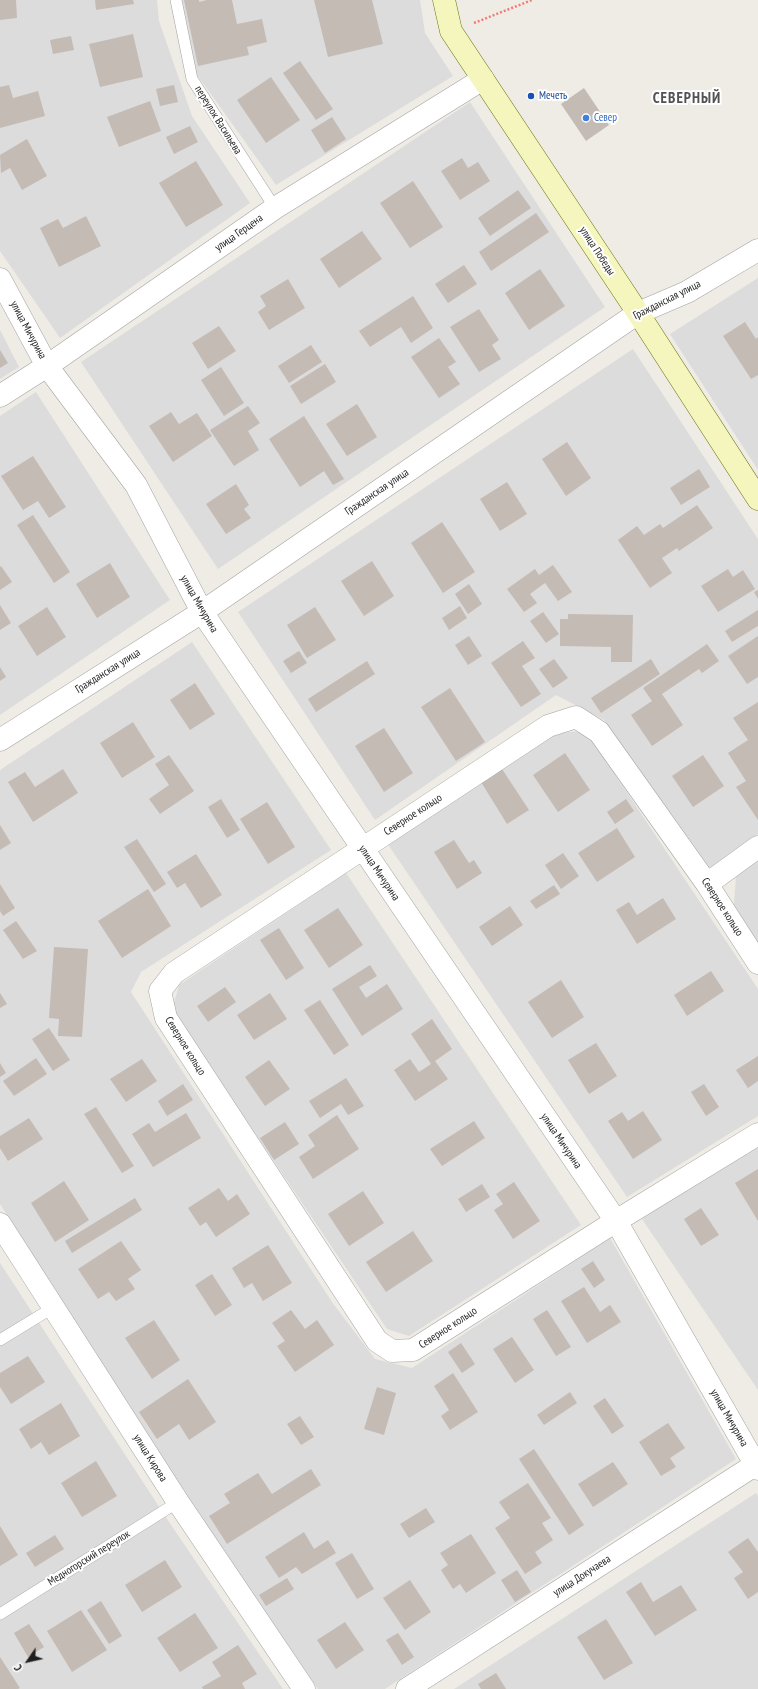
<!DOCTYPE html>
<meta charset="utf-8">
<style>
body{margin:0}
#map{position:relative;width:758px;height:1689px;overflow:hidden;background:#efece6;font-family:"PT Sans Narrow",sans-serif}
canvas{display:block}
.north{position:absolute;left:8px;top:1641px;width:40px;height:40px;-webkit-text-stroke:3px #fff;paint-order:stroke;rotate:236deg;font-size:11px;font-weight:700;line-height:16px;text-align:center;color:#1f1f1f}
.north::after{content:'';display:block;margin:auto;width:14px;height:18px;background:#1f1f1f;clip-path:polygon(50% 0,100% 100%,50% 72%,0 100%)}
</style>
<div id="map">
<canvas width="758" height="1689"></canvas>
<div class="north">С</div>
</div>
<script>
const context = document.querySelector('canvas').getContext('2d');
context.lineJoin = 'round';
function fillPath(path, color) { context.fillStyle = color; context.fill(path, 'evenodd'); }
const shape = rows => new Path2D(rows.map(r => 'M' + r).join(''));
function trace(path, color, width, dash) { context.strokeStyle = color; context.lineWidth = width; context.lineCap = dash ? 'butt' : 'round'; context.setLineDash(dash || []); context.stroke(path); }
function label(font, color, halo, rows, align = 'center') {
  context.font = font + ' "PT Sans Narrow",sans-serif'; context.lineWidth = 4; context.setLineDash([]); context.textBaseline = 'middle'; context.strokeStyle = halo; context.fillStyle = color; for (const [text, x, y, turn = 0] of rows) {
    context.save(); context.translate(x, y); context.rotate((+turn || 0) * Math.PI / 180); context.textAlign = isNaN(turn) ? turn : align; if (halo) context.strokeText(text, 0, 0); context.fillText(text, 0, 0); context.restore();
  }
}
fillPath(shape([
 [0,0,157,0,159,21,192,116,250,203,60,338,0,251],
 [180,0,420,0,425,33,453,76,276,185,195,72],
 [470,102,605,307,218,569,81,362],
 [758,278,758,470,670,334],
 [0,330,19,367,0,379],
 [633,349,758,539,758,834,711,869,604,720,556,695,375,820,238,612],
 [36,392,170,600,0,715,0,416],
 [192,642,331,850,141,972,131,992,332,1302,375,1359,412,1368,610,1238,736,1459,385,1689,318,1689,193,1506,0,1204,0,770],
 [586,731,758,989,758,1116,627,1197,385,840,551,733],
 [758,862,758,952,733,914,736,877],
 [346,873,581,1225,409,1336,387,1329,172,1010,179,985],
 [758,1140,758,1390,642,1219],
 [0,1263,171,1525,283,1689,0,1689],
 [756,1493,758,1496,758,1689,454,1689]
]), '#dddcdc');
fillPath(shape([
 [0,0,16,0,17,18,0,20],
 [95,0,133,0,134,4,96,10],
 [184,0,199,0,199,2,207,0,232,0,237,24,262,19,267,42,247,47,249,55,198,66],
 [314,0,372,0,383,44,328,57],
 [133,34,143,77,100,87,89,44],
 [71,36,74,50,53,54,50,40],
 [300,61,333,109,316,120,283,73],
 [271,77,300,120,266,143,237,100],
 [9,85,13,98,38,91,45,116,0,128,0,87],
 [174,85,178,102,160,106,156,89],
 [584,88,609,125,586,141,561,104],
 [150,101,161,131,119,147,107,117],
 [332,117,346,139,325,153,311,130],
 [190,126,198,142,174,154,166,137],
 [27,139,47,176,22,190,10,168,1,173,0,155],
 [462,158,468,168,478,162,490,181,460,200,441,171],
 [196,161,223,205,186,227,159,183],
 [413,181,443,227,410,248,380,203],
 [518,190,531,208,490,236,478,218],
 [536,213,549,232,491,271,479,252],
 [86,216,101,246,59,267,40,228,58,219,63,228],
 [362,231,382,259,339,288,320,259],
 [464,265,477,284,448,303,435,284],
 [540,269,565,306,529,330,505,293],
 [288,279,305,308,269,330,258,312,266,306,260,296],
 [413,296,433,328,411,343,401,327,370,347,359,331],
 [479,309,499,340,492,345,501,359,479,372,450,327],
 [745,322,756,339,758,337,758,375,751,379,723,336],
 [219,326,236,351,208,369,192,343],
 [439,338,456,362,448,367,460,384,439,398,411,357],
 [311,345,322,362,289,383,278,366],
 [0,350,8,363,0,368],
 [325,364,336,382,301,404,290,386],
 [221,367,244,403,224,416,201,380],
 [357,404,377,437,347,456,326,424],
 [248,406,260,423,248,431,259,450,234,466,210,430],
 [171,412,179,424,197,413,212,436,173,462,149,426],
 [304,416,344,479,333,485,324,471,300,487,269,439],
 [567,442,591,478,566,496,542,459],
 [33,456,66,507,49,518,38,501,23,510,1,476],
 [699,469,710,487,681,505,670,488],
 [507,482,527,514,500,531,480,499],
 [236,484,249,505,244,509,251,518,226,534,206,504],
 [697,505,713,528,679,551,677,548,662,558,672,573,650,588,618,540,637,526,644,535,660,524,663,528],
 [33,515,70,572,54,583,17,525],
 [442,522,475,572,443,593,411,543],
 [372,561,394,596,364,616,341,581],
 [110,563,130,597,97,618,76,584],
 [553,565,572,592,558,601,545,583,530,594,537,603,524,612,507,589,535,569,539,575],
 [1,566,12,582,0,590,0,567],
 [728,569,733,577,743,570,755,589,718,612,701,586],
 [469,584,482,604,468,614,455,594],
 [758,590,758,599,754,592],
 [0,605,11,623,0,630],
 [460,606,467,618,449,630,442,618],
 [47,607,66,637,37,656,18,626],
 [315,607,336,640,307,658,287,625],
 [758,610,758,626,732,642,725,631],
 [543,612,559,634,546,643,530,621],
 [568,614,633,615,632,662,611,662,611,647,560,646,560,619,568,619],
 [469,636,482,656,468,665,455,645],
 [758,636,758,677,747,684,728,656],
 [523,641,535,658,522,666,541,694,521,707,491,663],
 [707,644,719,661,702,673,699,669,662,694,683,725,652,746,631,715,652,701,643,688],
 [299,651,307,663,291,673,283,661],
 [554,659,568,678,553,688,539,669],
 [651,659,660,674,601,713,591,698],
 [367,661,375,674,316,712,308,699],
 [0,667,6,677,0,681],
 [195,683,215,714,190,730,170,700],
 [450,688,485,742,456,761,421,707],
 [758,702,758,820,736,787,746,781,728,753,748,740,733,718],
 [133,722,155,757,122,778,100,743],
 [384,728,413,773,384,792,355,746],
 [565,753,590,790,558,812,533,775],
 [169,755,194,791,160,814,149,799,169,785,155,764],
 [703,755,724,786,693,807,672,776],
 [63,769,78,793,33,822,8,782,25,772,35,787],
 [502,769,529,810,507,824,481,782],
 [221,799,240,830,227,838,208,807],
 [626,799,634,811,615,824,607,812],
 [267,802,295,847,268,864,240,819],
 [0,825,11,843,0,850],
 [617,828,635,857,597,882,578,853],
 [137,839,166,884,154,892,124,847],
 [454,840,469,863,474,860,482,873,457,889,434,852],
 [563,853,579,876,561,889,545,865],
 [196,854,222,895,201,908,185,883,177,888,167,872],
 [0,884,15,908,3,916,0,911],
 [554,885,560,894,536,909,530,901],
 [148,889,171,926,122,958,98,921],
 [663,898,676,919,637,944,616,910,629,902,637,915],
 [510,906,523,925,492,946,479,927],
 [338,908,363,945,329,968,304,930],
 [16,921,37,951,23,959,3,930],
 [279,928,304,968,286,980,260,940],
 [54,947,88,949,82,1037,58,1036,59,1019,49,1018],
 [370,965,377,976,359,987,366,998,387,984,403,1009,362,1036,332,989],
 [711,971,724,991,687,1016,674,995],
 [561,980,584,1017,552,1038,528,1002],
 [225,987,236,1002,208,1022,197,1006],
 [0,993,7,1004,0,1008],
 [270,993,287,1019,254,1040,237,1015],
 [320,1000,349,1045,334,1055,304,1010],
 [432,1019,452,1049,435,1061,448,1079,415,1101,394,1070,410,1059,419,1072,431,1064,411,1034],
 [49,1028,70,1060,53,1071,32,1039],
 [596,1043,617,1076,589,1094,568,1060],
 [758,1056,758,1081,748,1088,736,1070],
 [36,1058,47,1074,14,1096,3,1081],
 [142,1059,157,1081,126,1102,110,1079],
 [269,1060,290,1089,265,1106,245,1077],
 [0,1063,6,1073,0,1077],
 [346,1078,364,1106,348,1115,341,1104,320,1118,309,1101],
 [183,1084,193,1100,167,1116,158,1101],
 [704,1084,719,1107,706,1116,691,1092],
 [96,1107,134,1166,122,1173,84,1114],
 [643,1111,662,1140,633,1159,608,1121,622,1112,628,1121],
 [186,1113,201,1138,153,1167,132,1134,149,1123,155,1132],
 [337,1115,359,1149,313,1179,299,1157,315,1146,308,1135],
 [29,1118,43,1139,8,1161,0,1148,0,1136],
 [474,1121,485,1138,442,1166,430,1149],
 [285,1122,299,1144,274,1160,260,1138],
 [758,1169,758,1221,735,1183],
 [64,1181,89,1220,55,1242,31,1203],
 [514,1182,540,1221,513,1239,494,1210,503,1204,496,1194],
 [482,1184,490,1197,466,1212,458,1199],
 [219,1188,228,1201,237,1194,250,1214,216,1237,206,1222,200,1226,188,1208],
 [363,1191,384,1223,349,1246,328,1214],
 [135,1198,142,1210,72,1253,65,1241],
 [701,1208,719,1235,701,1246,684,1219],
 [413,1231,433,1261,386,1292,366,1262],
 [121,1241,141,1270,128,1279,135,1289,116,1301,109,1292,98,1299,78,1269],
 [268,1245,292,1283,263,1301,252,1283,244,1288,232,1268],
 [593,1261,605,1280,594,1288,581,1269],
 [212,1274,232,1305,215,1316,195,1285],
 [584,1287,600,1312,610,1305,621,1322,587,1343,561,1301],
 [291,1310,305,1329,317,1320,334,1345,295,1372,277,1346,285,1341,272,1323],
 [547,1310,571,1347,556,1356,533,1319],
 [154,1320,180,1360,152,1379,125,1338],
 [512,1337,534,1370,515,1383,493,1349],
 [461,1343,475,1364,462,1373,448,1352],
 [28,1356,45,1382,11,1404,0,1387,0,1373],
 [453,1373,478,1412,450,1430,441,1416,449,1410,434,1386],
 [188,1379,216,1422,189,1440,179,1424,157,1439,139,1412],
 [377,1387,396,1393,384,1435,364,1429],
 [570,1392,577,1403,544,1425,537,1415],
 [605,1398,624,1426,612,1434,593,1406],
 [61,1403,80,1436,49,1455,41,1442,31,1449,19,1429],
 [300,1416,314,1437,301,1445,287,1424],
 [668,1423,685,1448,670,1458,676,1467,661,1476,639,1442],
 [534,1449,584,1525,569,1535,519,1459],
 [96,1461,117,1496,82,1517,61,1483],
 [613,1462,628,1484,593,1507,578,1484],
 [311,1469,321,1485,227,1544,209,1516,230,1503,224,1494,258,1473,272,1494],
 [528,1483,551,1518,542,1523,553,1540,535,1552,542,1563,525,1574,495,1528,510,1518,499,1502],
 [426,1508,435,1522,409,1538,400,1524],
 [0,1526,18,1555,0,1566],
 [304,1532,314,1549,328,1540,336,1553,302,1574,296,1567,279,1578,265,1557],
 [471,1534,496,1573,466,1593,460,1584,453,1589,441,1570,448,1565,440,1553],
 [55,1535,64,1549,35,1567,26,1553],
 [748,1538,758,1552,758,1592,748,1599,734,1578,743,1572,728,1552],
 [352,1553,374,1589,357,1599,335,1563],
 [165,1560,182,1587,142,1612,125,1585],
 [517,1570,531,1592,515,1602,501,1580],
 [287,1578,294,1589,266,1606,259,1595],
 [410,1580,431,1612,405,1630,383,1598],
 [641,1582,653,1602,681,1585,697,1610,655,1636,626,1592],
 [101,1601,122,1636,109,1644,87,1610],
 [81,1610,107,1650,72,1672,47,1631],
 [195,1613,218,1648,180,1672,157,1638],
 [606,1619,633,1663,604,1680,577,1637],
 [345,1622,364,1650,336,1669,317,1640],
 [29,1624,44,1647,28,1657,14,1633],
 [398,1633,414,1657,402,1665,386,1640],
 [238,1645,257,1674,242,1683,245,1689,203,1689,202,1687,221,1676,212,1662],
 [0,1657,20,1688,18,1689,0,1689],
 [496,1673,506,1689,481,1689,478,1684]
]), '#c4bbb5');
const lane = shape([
 [176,0,192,79,275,208],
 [0,1340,54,1307],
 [0,1614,178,1502]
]);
const street = shape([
 [0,279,47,366,136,485,202,612,616,1221,758,1469],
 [0,396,47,366,275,208,483,79],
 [0,740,202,612,638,313,687,292,758,250],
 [707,884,758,847],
 [758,963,707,884,599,732,576,717,548,726,362,849,174,973,160,991,166,1018,377,1341,392,1351,413,1350,616,1221,758,1134],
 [0,1224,178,1502,304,1689],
 [407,1689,758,1463]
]);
const secondary = shape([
 [444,0,451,31,638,313,758,499]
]);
trace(lane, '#a3a3a3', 12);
trace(street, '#a3a3a3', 23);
trace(secondary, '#6a710b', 23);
trace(shape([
 [474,23,532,0]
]), '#f27c74', 2.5, [2, 2]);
trace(lane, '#fff', 11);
trace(street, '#fff', 22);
trace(secondary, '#f5f6bd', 22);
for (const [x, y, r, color] of [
 [531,96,4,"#1a4fb4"],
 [586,118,4,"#3f7fe0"]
]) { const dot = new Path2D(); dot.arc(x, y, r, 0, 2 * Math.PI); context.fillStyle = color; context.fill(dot); trace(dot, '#fff', 1.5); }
label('11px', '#164399', '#fff', [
 ["Мечеть",539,96]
], 'left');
label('11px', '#366cbe', '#fff', [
 ["Север",594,118]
], 'left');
label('11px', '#1f1f1f', '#fff', [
 ["переулок Васильева",218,120,58],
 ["улица Герцена",239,233,-35],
 ["улица Победы",597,251,57],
 ["Гражданская улица",667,300,-27],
 ["улица Мичурина",28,330,62],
 ["Гражданская улица",377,492,-34],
 ["улица Мичурина",199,604,60],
 ["Гражданская улица",108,671,-32],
 ["Северное кольцо",413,815,-33],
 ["улица Мичурина",379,873,56],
 ["Северное кольцо",722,907,57],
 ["Северное кольцо",185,1046,58],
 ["улица Мичурина",561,1141,56],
 ["Северное кольцо",448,1328,-33],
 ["улица Мичурина",729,1418,60],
 ["улица Кирова",150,1458,58],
 ["Медногорский переулок",89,1558,-32],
 ["улица Докучаева",582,1576,-33]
]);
context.letterSpacing = '1px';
label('bold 15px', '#525252', '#fff', [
 ["СЕВЕРНЫЙ",687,99]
]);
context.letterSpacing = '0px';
</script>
